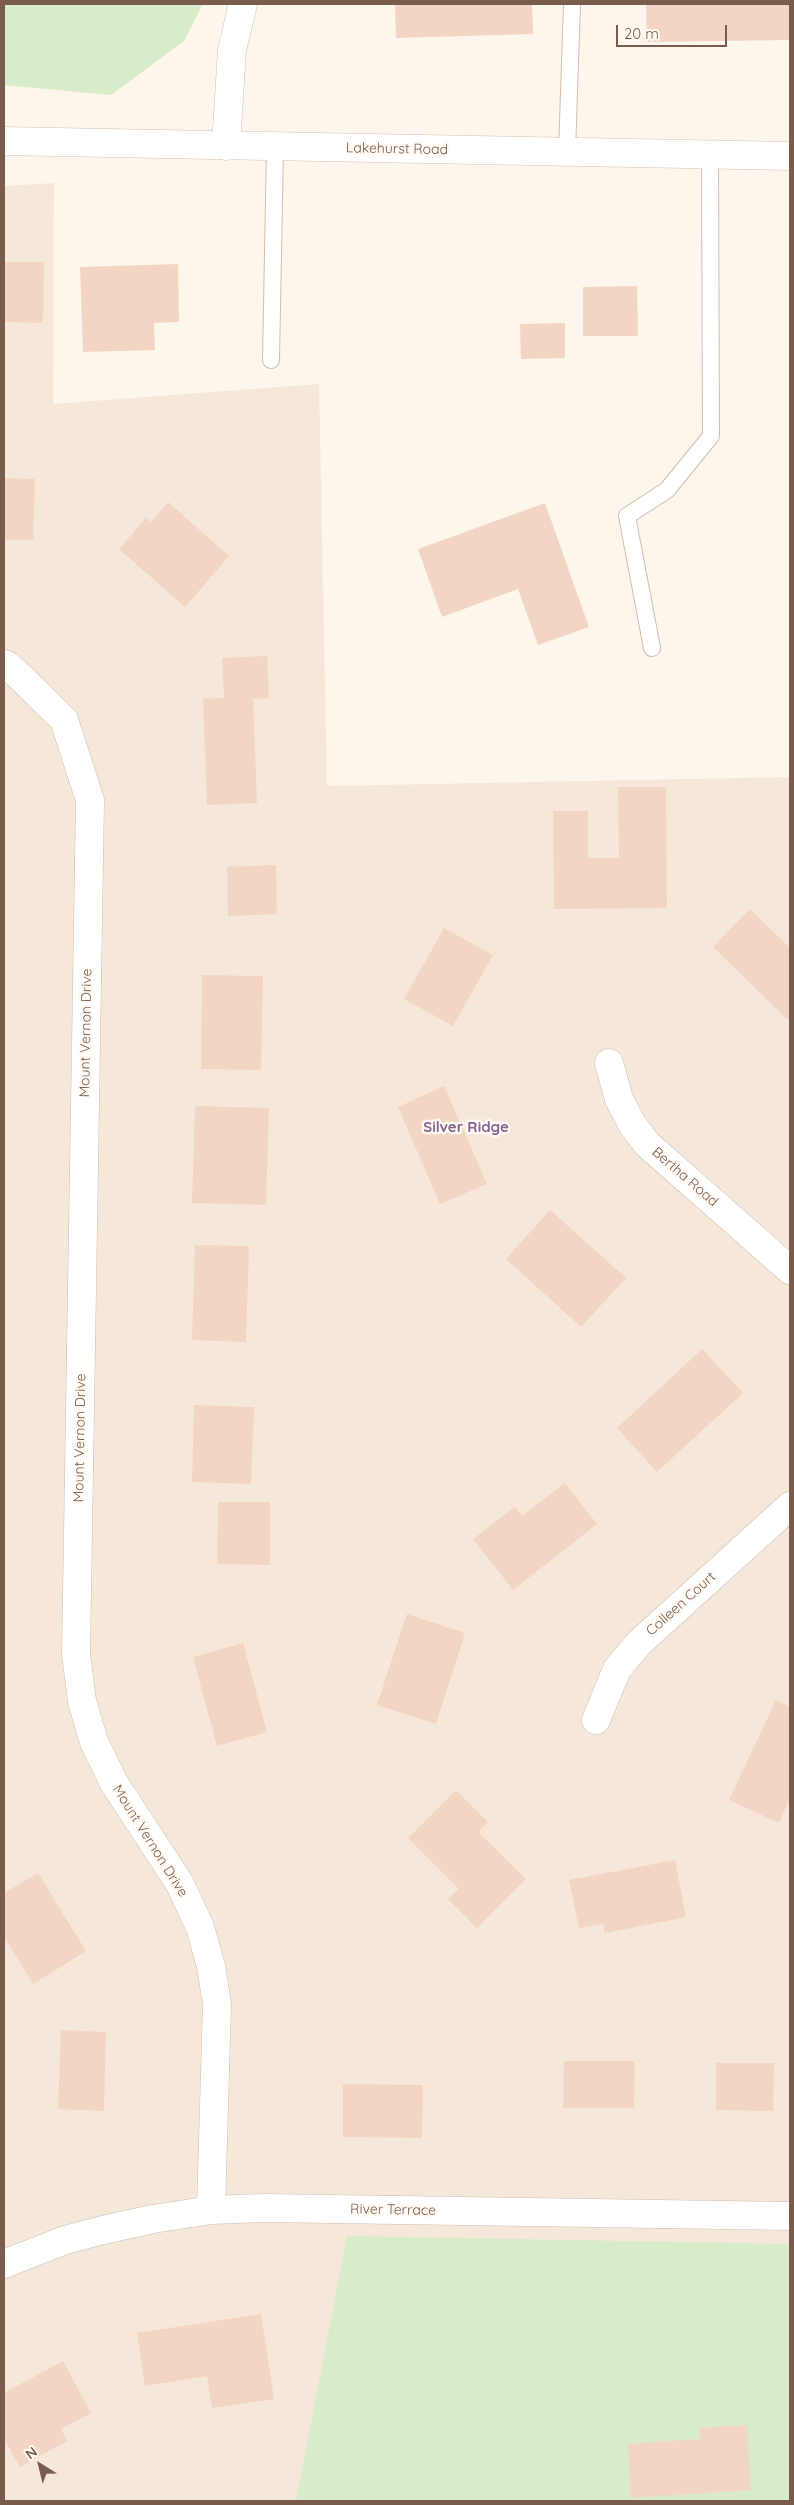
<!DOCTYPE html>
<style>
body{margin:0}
#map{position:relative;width:794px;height:2505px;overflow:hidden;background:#fdf6ec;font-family:Quicksand,sans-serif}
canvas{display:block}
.frame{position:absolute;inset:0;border:5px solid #7a5c4d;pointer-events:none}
.north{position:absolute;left:15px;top:2440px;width:50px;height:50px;-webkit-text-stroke:4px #fffaf3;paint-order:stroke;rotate:324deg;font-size:14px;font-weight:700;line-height:20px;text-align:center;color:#7a5c4d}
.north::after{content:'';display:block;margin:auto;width:18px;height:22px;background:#7a5c4d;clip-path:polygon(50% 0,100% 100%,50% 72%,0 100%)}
.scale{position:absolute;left:616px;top:25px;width:111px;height:22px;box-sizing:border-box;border:2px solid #7a5c4d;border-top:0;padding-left:6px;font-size:15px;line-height:18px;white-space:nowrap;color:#7a5c4d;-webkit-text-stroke:4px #fffaf3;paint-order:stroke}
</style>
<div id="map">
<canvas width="794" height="2505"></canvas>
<div class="frame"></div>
<div class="north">N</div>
<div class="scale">20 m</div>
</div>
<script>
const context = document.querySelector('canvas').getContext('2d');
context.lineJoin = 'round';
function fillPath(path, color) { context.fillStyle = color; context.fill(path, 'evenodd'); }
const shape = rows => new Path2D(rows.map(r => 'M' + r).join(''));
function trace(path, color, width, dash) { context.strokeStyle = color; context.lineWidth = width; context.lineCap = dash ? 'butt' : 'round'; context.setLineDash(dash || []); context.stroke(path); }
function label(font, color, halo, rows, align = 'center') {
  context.font = font + ' Quicksand,sans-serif'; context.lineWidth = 5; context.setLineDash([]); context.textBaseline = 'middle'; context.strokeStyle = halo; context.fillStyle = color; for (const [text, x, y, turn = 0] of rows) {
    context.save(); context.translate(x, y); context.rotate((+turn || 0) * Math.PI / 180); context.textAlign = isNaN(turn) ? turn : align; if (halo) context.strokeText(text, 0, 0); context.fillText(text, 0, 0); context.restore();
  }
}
fillPath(shape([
 [54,183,53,404,319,384,327,786,790,777,790,2501,4,2501,4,186]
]), '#f5e8da');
fillPath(shape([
 [4,4,203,4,184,41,111,95,4,85],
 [347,2236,790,2244,790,2501,296,2501]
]), '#d8ecc9');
fillPath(shape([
 [395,4,532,4,533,34,396,38],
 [646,4,790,4,790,40,647,42],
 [4,262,44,262,43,323,4,322],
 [178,264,179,322,154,323,155,350,83,352,80,267],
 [637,286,638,336,583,336,583,287],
 [565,323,565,358,521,359,520,324],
 [4,478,35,479,33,540,4,540],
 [168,502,229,556,185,607,119,549,146,518,151,522],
 [545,503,589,627,538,645,518,589,442,617,418,549],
 [267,656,269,698,253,699,257,803,207,805,203,699,224,698,222,658],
 [618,787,666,787,667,908,554,909,553,811,588,811,588,858,619,858],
 [276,865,277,914,228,916,227,867],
 [750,909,790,948,790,1018,788,1020,713,947],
 [444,928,493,955,453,1026,404,999],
 [202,975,263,976,261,1070,201,1069],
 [444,1086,487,1184,440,1204,398,1107],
 [195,1106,269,1108,266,1205,192,1203],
 [550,1210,626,1278,581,1327,506,1259],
 [195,1245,249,1246,246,1342,192,1340],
 [702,1349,743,1393,657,1472,617,1428],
 [194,1405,254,1407,251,1484,192,1482],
 [565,1483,597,1524,513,1590,473,1539,515,1507,522,1516],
 [218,1502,270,1502,270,1565,217,1564],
 [407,1614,465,1633,436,1724,377,1705],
 [243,1643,267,1732,217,1746,193,1657],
 [776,1700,790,1707,790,1798,779,1823,729,1800],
 [456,1790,488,1822,478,1832,526,1879,477,1928,448,1899,459,1889,408,1838],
 [675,1860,686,1917,605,1933,603,1924,579,1928,569,1880],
 [38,1873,86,1951,33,1984,4,1936,4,1893],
 [61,2030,106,2032,104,2111,58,2109],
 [564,2061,635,2061,634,2108,563,2108],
 [716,2063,774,2063,773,2111,716,2110],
 [343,2084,423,2085,422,2138,343,2137],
 [261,2314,274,2399,212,2408,207,2376,145,2386,137,2333],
 [63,2361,91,2413,61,2429,67,2441,20,2467,4,2439,4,2393],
 [747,2425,751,2490,631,2498,628,2444,701,2439,699,2428]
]), '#f3d5c3');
const service = shape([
 [567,152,572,4],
 [271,360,275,147],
 [652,648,627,516,667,490,711,436,710,155]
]);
const minor = shape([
 [226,146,232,50,243,4],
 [4,664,9,666,64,720,90,800,76,1654,82,1701,94,1742,114,1783,180,1884,200,1927,211,1966,217,2004,211,2210],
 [609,1063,619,1099,632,1124,647,1144,790,1270],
 [596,1720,617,1669,639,1643,790,1506],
 [4,2264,65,2240,103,2230,153,2219,211,2210,265,2208,790,2216]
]);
const secondary = shape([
 [4,141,790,156]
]);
trace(service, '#d1beb0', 18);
trace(minor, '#d1beb0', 29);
trace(secondary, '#d6c0b0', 29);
trace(service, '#fff', 16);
trace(minor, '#fff', 28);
trace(secondary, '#fff', 28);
label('14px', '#7a5c4d', '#fffaf3', [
 ["Lakehurst Road",397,149,1],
 ["Mount Vernon Drive",86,1033,-89],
 ["Bertha Road",685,1177,41],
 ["Mount Vernon Drive",80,1438,-89],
 ["Colleen Court",681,1604,-42],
 ["Mount Vernon Drive",150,1841,58],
 ["River Terrace",393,2210,1]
]);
label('bold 15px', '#846695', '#fffaf3', [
 ["Silver Ridge",466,1127]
]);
</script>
